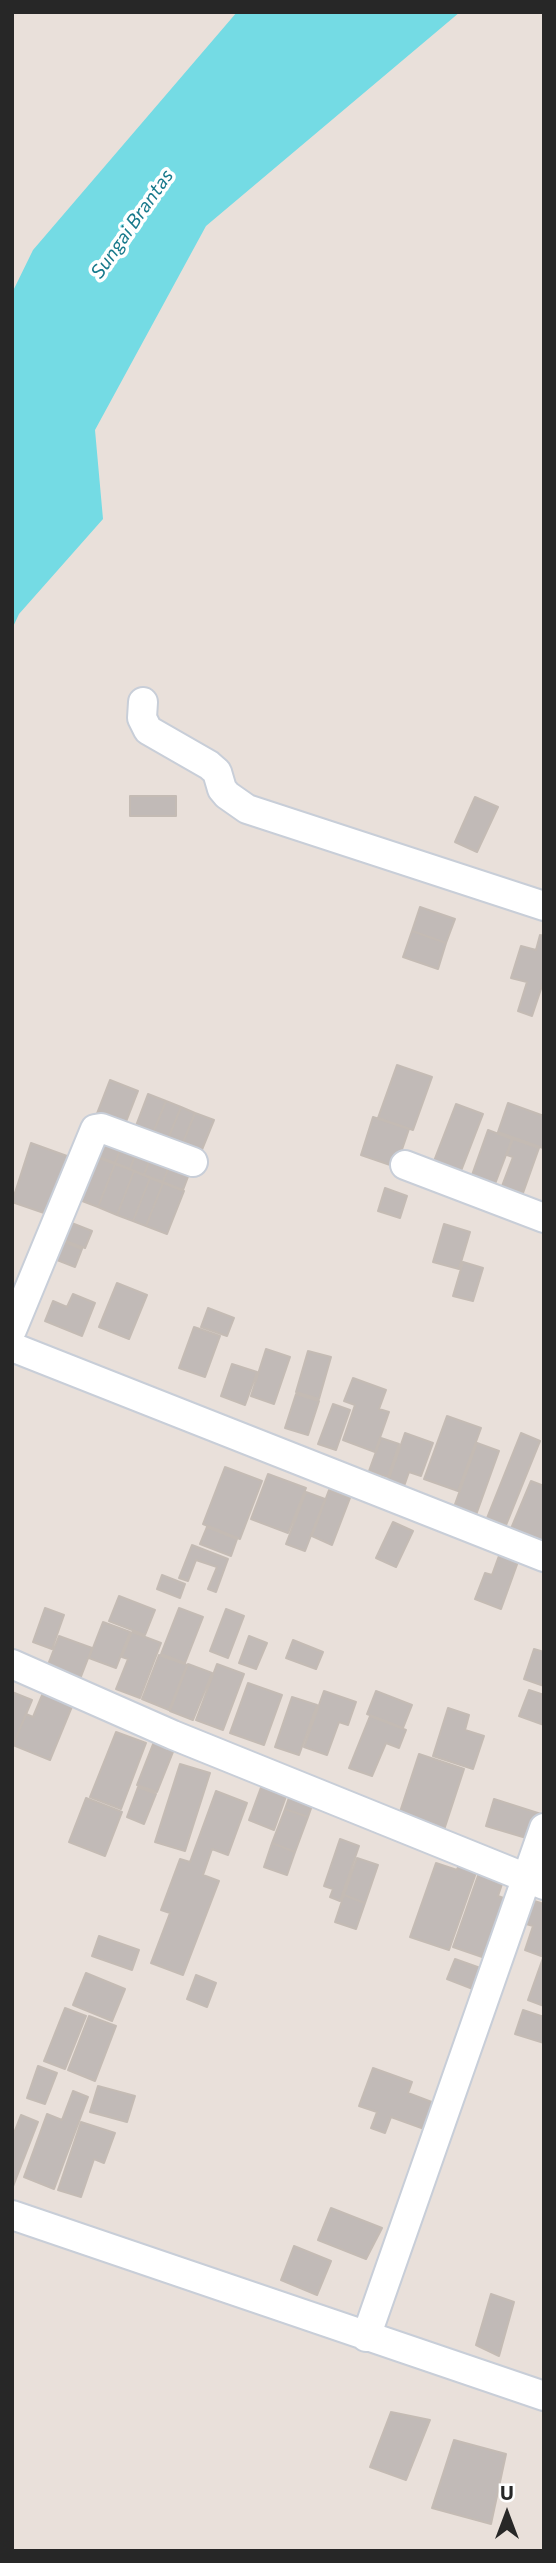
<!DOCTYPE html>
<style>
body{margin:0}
#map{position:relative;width:556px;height:2563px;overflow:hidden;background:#e9e0da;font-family:Commissioner,sans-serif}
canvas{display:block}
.frame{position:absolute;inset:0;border:14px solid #272727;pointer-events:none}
.north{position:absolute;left:472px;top:2479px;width:70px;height:70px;-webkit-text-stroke:5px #fff;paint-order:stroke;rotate:0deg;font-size:19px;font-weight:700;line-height:28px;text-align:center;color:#272727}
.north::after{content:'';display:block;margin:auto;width:24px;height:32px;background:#272727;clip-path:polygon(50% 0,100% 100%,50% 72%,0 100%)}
</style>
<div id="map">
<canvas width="556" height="2563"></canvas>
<div class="frame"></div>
<div class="north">U</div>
</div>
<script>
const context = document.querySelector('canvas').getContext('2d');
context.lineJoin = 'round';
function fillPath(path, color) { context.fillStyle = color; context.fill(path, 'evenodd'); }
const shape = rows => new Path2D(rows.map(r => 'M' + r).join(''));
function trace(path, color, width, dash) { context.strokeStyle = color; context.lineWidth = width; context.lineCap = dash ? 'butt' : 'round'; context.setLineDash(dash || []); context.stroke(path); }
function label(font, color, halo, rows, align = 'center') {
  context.font = font + ' Commissioner,sans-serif'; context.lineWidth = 7; context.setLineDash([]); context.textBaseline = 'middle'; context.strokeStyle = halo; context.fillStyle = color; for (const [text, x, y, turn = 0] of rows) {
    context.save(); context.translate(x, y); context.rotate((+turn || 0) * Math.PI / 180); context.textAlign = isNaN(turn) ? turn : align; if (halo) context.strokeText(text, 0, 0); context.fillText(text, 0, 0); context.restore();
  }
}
fillPath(shape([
 [237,12,460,12,206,226,95,430,103,519,19,614,12,629,12,293,33,250]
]), '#74dbe4');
const building = shape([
 [130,796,176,796,176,816,130,816,130,796],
 [475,797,498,807,477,852,455,842,475,797],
 [420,907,455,919,446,943,412,931,420,907],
 [412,931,446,943,438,969,403,957,412,931],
 [540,935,544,936,544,980,532,1016,518,1011,527,982,511,978,521,946,536,950,540,935],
 [397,1065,432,1077,413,1130,378,1118,397,1065],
 [110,1080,138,1091,124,1127,96,1116,110,1080],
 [148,1094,166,1101,151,1138,134,1131,148,1094],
 [166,1101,181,1107,166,1144,151,1138,166,1101],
 [508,1103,544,1116,543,1148,498,1132,508,1103],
 [456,1104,483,1114,461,1171,434,1161,456,1104],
 [181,1107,195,1113,180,1150,166,1144,181,1107],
 [195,1113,214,1120,199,1157,180,1150,195,1113],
 [373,1117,409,1129,396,1167,361,1155,373,1117],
 [488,1130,512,1139,495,1184,472,1175,488,1130],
 [103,1132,124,1140,115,1163,94,1155,103,1132],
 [513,1139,539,1148,523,1193,502,1186,513,1157,507,1155,513,1139],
 [124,1140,139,1145,130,1169,115,1163,124,1140],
 [31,1143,67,1156,47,1214,12,1202,31,1143],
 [139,1145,153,1151,144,1175,130,1169,139,1145],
 [153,1151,172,1158,163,1182,144,1175,153,1151],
 [94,1156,115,1164,98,1207,77,1199,94,1156],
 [172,1158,192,1166,183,1190,163,1182,172,1158],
 [115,1164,134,1171,117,1215,98,1207,115,1164],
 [134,1171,150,1178,133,1221,117,1215,134,1171],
 [150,1178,163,1183,146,1226,133,1221,150,1178],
 [163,1183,184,1191,167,1234,146,1226,163,1183],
 [385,1188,407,1196,400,1218,378,1211,385,1188],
 [64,1220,92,1231,85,1248,57,1238,64,1220],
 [444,1224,470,1232,459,1269,433,1262,444,1224],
 [59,1240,82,1249,75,1267,52,1258,59,1240],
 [463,1262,483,1268,473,1301,453,1296,463,1262],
 [117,1283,147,1295,129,1339,99,1327,117,1283],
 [73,1294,95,1303,82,1336,45,1321,53,1301,67,1307,73,1294],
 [208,1308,234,1318,227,1336,201,1327,208,1308],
 [194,1327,220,1336,205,1377,179,1368,194,1327],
 [266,1349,290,1357,274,1404,251,1396,266,1349],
 [308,1351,331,1357,319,1399,296,1392,308,1351],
 [232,1364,257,1372,245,1405,221,1396,232,1364],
 [353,1378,386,1390,379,1409,389,1412,375,1452,343,1440,355,1405,344,1401,353,1378],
 [296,1394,319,1401,308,1435,285,1428,296,1394],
 [333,1404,350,1410,336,1450,318,1444,333,1404],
 [447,1416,481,1428,458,1491,424,1479,447,1416],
 [405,1433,433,1443,421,1476,409,1472,402,1492,386,1487,405,1433],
 [521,1433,540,1441,506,1525,487,1518,521,1433],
 [381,1438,399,1444,388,1477,369,1471,381,1438],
 [477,1443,499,1451,476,1515,454,1507,477,1443],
 [225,1467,262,1481,240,1539,203,1524,225,1467],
 [268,1474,306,1488,288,1533,251,1519,268,1474],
 [531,1481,544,1486,544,1537,541,1544,510,1531,531,1481],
 [329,1490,350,1498,332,1545,312,1536,329,1490],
 [306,1492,325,1499,305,1551,286,1544,306,1492],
 [393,1522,413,1531,396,1567,376,1558,393,1522],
 [207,1527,237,1539,231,1556,200,1544,207,1527],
 [192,1545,228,1559,216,1592,208,1589,217,1567,196,1560,188,1581,179,1578,192,1545],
 [500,1553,519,1559,501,1609,475,1599,485,1573,492,1575,500,1553],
 [162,1575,185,1584,180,1598,157,1589,162,1575],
 [119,1596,155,1610,145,1635,109,1621,119,1596],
 [45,1608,64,1615,52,1649,33,1642,45,1608],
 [179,1608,203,1617,185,1663,161,1654,179,1608],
 [226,1609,244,1616,228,1658,210,1651,226,1609],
 [103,1622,130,1632,116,1668,89,1658,103,1622],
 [132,1632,161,1643,140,1698,116,1689,128,1659,122,1657,132,1632],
 [59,1636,92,1648,77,1687,44,1675,59,1636],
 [249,1636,267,1643,256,1669,239,1663,249,1636],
 [293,1640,323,1652,316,1669,286,1658,293,1640],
 [534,1649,544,1652,544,1686,524,1679,534,1649],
 [159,1655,187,1665,169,1710,142,1699,159,1655],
 [188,1664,212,1673,193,1720,170,1711,188,1664],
 [217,1664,244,1674,223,1730,196,1720,217,1664],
 [248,1683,282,1695,264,1745,230,1733,248,1683],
 [529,1690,544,1695,544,1725,519,1716,529,1690],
 [324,1691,356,1702,348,1725,339,1722,327,1755,304,1747,324,1691],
 [376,1691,412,1705,403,1728,367,1714,376,1691],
 [12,1692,32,1700,13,1745,12,1745,12,1692],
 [43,1693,73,1704,50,1760,13,1745,26,1714,33,1717,43,1693],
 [292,1697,317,1705,299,1755,275,1747,292,1697],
 [448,1708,469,1715,465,1730,484,1736,473,1769,433,1756,448,1708],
 [370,1716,406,1730,399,1748,386,1743,372,1776,349,1768,370,1716],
 [116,1732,146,1743,121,1809,90,1797,116,1732],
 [157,1734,177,1742,157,1792,137,1785,157,1734],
 [419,1754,464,1769,443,1833,398,1818,419,1754],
 [180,1764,210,1773,185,1851,155,1842,180,1764],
 [263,1782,288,1791,274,1830,249,1820,263,1782],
 [138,1787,156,1794,144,1824,127,1817,138,1787],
 [292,1789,315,1797,308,1817,285,1809,292,1789],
 [216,1791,247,1803,228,1855,212,1849,203,1875,219,1881,183,1975,151,1963,170,1913,161,1910,180,1859,190,1862,216,1791],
 [86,1798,122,1812,105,1856,69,1842,86,1798],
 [494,1799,541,1814,533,1840,486,1826,494,1799],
 [285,1809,308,1817,295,1852,272,1843,285,1809],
 [340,1839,359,1846,340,1901,330,1897,333,1889,324,1886,340,1839],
 [272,1843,295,1852,287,1875,264,1867,272,1843],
 [357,1858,378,1865,365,1903,344,1895,357,1858],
 [436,1863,457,1870,459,1864,477,1870,449,1950,410,1937,436,1863],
 [480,1870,504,1878,498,1896,509,1900,488,1959,453,1947,480,1870],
 [344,1895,365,1903,356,1929,335,1922,344,1895],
 [531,1900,544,1904,544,1957,525,1950,533,1926,523,1923,531,1900],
 [99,1936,139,1950,132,1970,92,1956,99,1936],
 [543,1958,544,1958,544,2006,528,2000,543,1958],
 [455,1959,486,1970,478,1991,447,1979,455,1959],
 [86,1973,125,1989,112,2021,73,2005,86,1973],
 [196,1975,216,1983,207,2007,187,1999,196,1975],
 [65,2008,86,2016,65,2069,44,2061,65,2008],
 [523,2010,544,2017,544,2043,515,2034,523,2010],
 [89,2016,116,2026,95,2081,68,2070,89,2016],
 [38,2066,57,2073,45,2104,27,2098,38,2066],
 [373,2068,412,2082,408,2093,437,2104,427,2130,391,2117,385,2133,371,2128,377,2112,359,2106,373,2068],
 [98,2086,135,2096,127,2122,90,2112,98,2086],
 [73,2091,88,2097,54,2189,24,2177,47,2114,62,2120,73,2091],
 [21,2115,38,2122,12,2189,12,2138,21,2115],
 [81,2122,115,2133,104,2163,94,2159,81,2197,58,2190,81,2122],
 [331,2208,382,2228,366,2259,318,2240,331,2208],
 [294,2246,331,2261,317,2295,281,2280,294,2246],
 [491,2294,514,2302,499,2356,476,2345,491,2294],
 [391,2412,430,2420,406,2480,370,2467,391,2412],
 [454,2440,506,2454,491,2524,432,2508,454,2440]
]);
fillPath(building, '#c1bab7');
trace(building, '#c4bbb4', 2);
const minor = shape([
 [143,702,142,718,148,730,209,765,217,772,222,789,227,795,247,809,544,906],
 [405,1165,544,1218],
 [12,1330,95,1129,101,1128,193,1162],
 [12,1347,544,1557],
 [12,1664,173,1735,544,1885],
 [12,2215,544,2396],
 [366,2337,544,1828]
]);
trace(minor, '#c8ced8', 32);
trace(minor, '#fff', 28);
label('italic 19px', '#18798b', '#fff', [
 ["Sungai Brantas",132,224,-55]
]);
</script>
